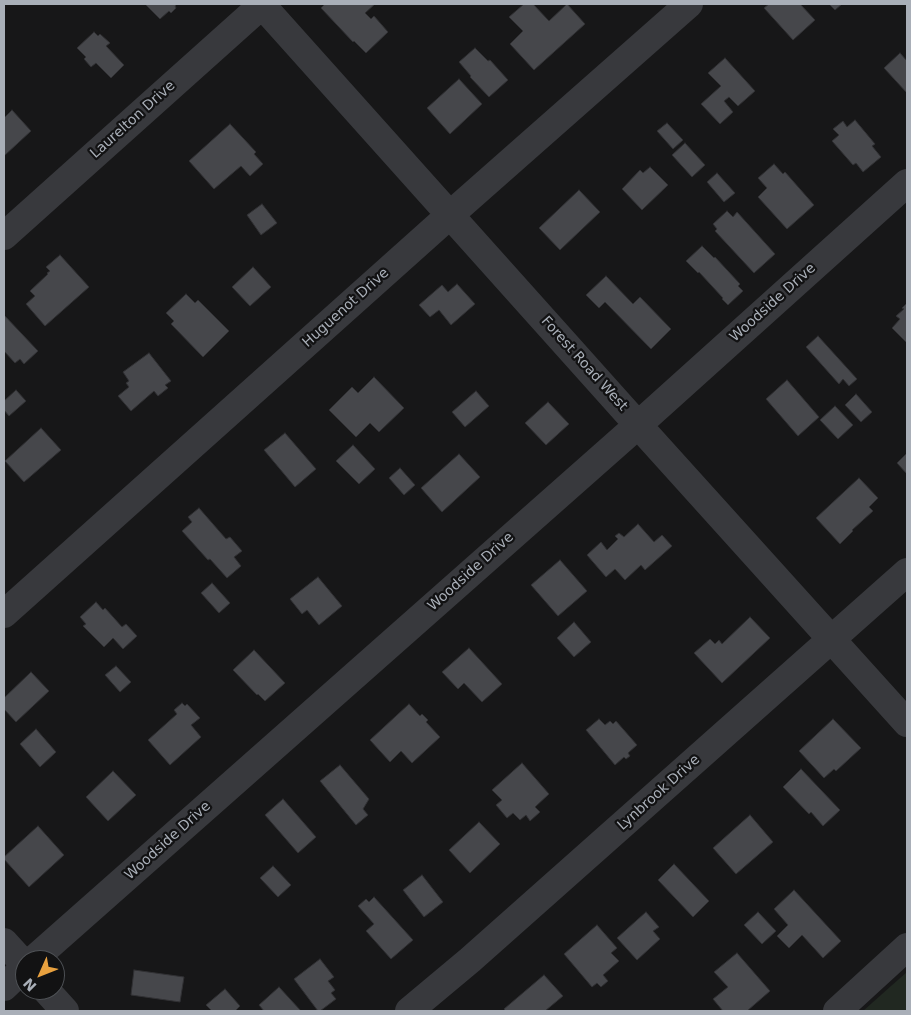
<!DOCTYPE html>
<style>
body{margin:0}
#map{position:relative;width:911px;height:1015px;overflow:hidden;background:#171718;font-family:"DejaVu Sans",sans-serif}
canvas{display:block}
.frame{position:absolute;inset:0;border:5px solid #a9afb8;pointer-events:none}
.north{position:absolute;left:15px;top:950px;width:50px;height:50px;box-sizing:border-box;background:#121213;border:1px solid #4e5155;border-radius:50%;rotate:226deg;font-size:14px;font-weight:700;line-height:20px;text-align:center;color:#a9afb8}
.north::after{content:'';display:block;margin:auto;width:18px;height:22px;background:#e8a13f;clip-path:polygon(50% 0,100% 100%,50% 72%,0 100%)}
</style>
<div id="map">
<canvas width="911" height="1015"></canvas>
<div class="frame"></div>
<div class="north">N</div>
</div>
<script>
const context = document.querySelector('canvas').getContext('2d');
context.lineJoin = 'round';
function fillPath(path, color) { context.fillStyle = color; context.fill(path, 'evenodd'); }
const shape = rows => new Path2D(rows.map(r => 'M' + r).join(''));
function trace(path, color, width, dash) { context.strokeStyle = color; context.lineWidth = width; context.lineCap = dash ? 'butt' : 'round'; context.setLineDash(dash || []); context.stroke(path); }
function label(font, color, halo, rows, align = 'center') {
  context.font = font + ' "DejaVu Sans",sans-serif'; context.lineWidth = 4.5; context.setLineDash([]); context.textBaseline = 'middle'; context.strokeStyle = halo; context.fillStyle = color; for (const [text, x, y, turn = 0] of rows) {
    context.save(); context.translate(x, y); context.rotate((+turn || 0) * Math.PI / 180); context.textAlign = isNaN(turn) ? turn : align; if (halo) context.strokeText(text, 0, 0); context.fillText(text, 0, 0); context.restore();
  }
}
fillPath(shape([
 [907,972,907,1011,863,1011,891,986]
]), '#212821');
const building = shape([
 [145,4,177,4,175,6,176,8,171,13,169,11,160,19,145,4],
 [325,4,375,4,365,13,371,19,374,16,388,32,366,53,354,41,353,42,321,8,325,4],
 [524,4,533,4,549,21,567,4,585,24,534,70,510,44,523,31,509,17,524,4],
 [769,4,800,4,815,20,793,40,764,8,769,4],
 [829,4,842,4,835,10,829,4],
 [94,32,98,36,100,34,110,43,106,46,124,65,111,78,96,63,91,67,84,59,86,57,77,48,94,32],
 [475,48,488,61,490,60,508,80,489,97,470,77,471,76,459,62,475,48],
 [900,53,907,61,907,93,884,68,900,53],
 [725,58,755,91,738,106,729,97,724,101,733,112,720,124,701,104,721,86,708,73,725,58],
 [459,79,482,104,450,134,427,108,459,79],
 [12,110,31,131,4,156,4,118,12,110],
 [855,120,875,144,872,146,881,157,863,172,856,163,853,165,832,141,839,135,833,129,843,121,847,127,855,120],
 [667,123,683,140,673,149,657,131,667,123],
 [230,124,256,152,254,154,263,164,250,176,241,166,214,189,189,161,230,124],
 [685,143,705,165,692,177,672,155,685,143],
 [774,164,783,174,785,172,814,205,787,229,758,197,767,188,758,178,774,164],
 [650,167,668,185,642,210,622,189,640,170,643,173,650,167],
 [717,173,735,193,724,202,707,182,717,173],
 [579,190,600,212,560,250,539,228,579,190],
 [262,204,277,223,261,235,247,215,262,204],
 [727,211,733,217,737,212,775,254,754,273,715,231,717,229,713,224,727,211],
 [702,246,714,258,715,257,740,284,738,286,743,291,728,305,722,299,723,298,699,272,698,273,686,261,702,246],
 [60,255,89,287,45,326,26,304,35,296,30,291,48,274,47,273,50,271,46,267,60,255],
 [253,267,271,287,250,306,232,287,253,267],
 [606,276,633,304,640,297,671,329,651,349,605,302,599,308,586,295,606,276],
 [457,284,475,304,451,325,439,310,430,317,419,305,442,285,448,292,457,284],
 [186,294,195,303,198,300,229,331,203,357,171,324,174,321,166,313,186,294],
 [907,303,907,343,892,328,900,319,896,316,904,309,902,308,907,303],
 [4,315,38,351,24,364,20,359,15,363,4,351,4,315],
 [818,336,857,379,849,386,843,379,839,384,806,347,818,336],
 [149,353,171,381,165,385,168,388,158,396,154,391,131,411,118,396,129,387,126,383,129,381,123,372,149,353],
 [374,377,404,408,379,432,370,423,356,437,329,410,352,387,358,393,374,377],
 [787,380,819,417,798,436,766,399,787,380],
 [16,390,26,401,9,416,4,410,4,401,16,390],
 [476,391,489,406,465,427,452,412,476,391],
 [856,394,872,412,861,422,845,405,856,394],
 [548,402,569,424,546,445,525,423,548,402],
 [835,406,853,425,838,439,820,420,835,406],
 [41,428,61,450,24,482,5,461,41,428],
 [285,433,316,469,295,487,264,450,285,433],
 [353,445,375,469,359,484,336,461,353,445],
 [907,453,907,474,897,463,907,453],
 [459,454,480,477,442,512,421,488,459,454],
 [400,468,415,485,404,495,389,478,400,468],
 [859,478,878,498,869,507,873,511,852,530,853,531,840,544,816,518,859,478],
 [199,508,226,539,230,537,242,551,234,557,241,566,227,578,210,559,208,560,182,531,192,522,188,517,199,508],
 [638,524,654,542,662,535,672,546,645,570,641,565,625,580,615,569,606,577,587,555,601,542,607,550,618,539,615,536,619,533,624,537,638,524],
 [560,560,587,591,558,616,531,585,560,560],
 [318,577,342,606,319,625,307,610,302,614,290,599,318,577],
 [212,583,230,603,219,613,201,593,212,583],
 [96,602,103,610,105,608,122,627,126,624,137,636,123,649,113,638,104,647,83,626,86,624,80,617,96,602],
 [750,617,770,638,722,683,694,653,710,639,715,644,719,640,722,644,750,617],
 [574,622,591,642,574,657,557,638,574,622],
 [469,648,502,684,482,702,464,683,458,689,442,672,469,648],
 [254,650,285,683,265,701,258,694,257,695,233,670,254,650],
 [116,666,131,682,120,692,105,675,116,666],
 [31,672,49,691,16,722,4,709,4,698,31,672],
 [182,703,185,706,187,704,200,718,191,725,201,737,170,765,148,740,177,714,174,710,182,703],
 [409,704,420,716,422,714,428,720,426,722,440,737,412,763,401,751,390,762,370,740,409,704],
 [599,719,605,725,610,721,613,724,616,721,637,745,628,753,630,756,626,759,624,757,615,765,586,730,599,719],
 [833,719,861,748,836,771,834,769,824,778,799,751,833,719],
 [36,729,56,752,40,767,20,744,36,729],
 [522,763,549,794,535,807,540,812,530,821,526,815,520,820,513,813,507,818,496,805,502,800,492,790,522,763],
 [340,765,369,799,363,809,368,815,356,825,320,781,340,765],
 [801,769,840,810,823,826,811,812,809,814,783,787,801,769],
 [113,771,136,795,108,821,86,797,113,771],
 [283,799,316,837,298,853,265,815,283,799],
 [750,815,773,842,736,874,713,848,750,815],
 [479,822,500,844,470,873,449,850,479,822],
 [38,826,64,855,29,887,4,859,4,857,38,826],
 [674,864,709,901,693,917,658,880,674,864],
 [273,866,291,885,278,897,260,878,273,866],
 [422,875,443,902,424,917,403,890,422,875],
 [794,890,841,941,823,958,802,935,789,948,777,936,788,925,774,909,794,890],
 [374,897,413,940,391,959,366,931,374,924,358,906,366,899,369,902,374,897],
 [646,912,659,927,653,931,660,939,637,960,617,938,646,912],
 [758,912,776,931,762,944,744,925,758,912],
 [597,925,617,948,611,953,619,961,603,975,608,981,601,987,597,983,592,987,564,954,597,925],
 [737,953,770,991,747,1011,723,1011,713,999,728,987,714,972,737,953],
 [320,959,334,977,328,981,335,990,331,993,336,999,320,1011,318,1011,294,979,320,959],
 [134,970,184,977,180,1002,131,995,134,970],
 [544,975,563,996,545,1011,506,1011,504,1009,544,975],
 [279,987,301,1011,264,1011,259,1005,279,987],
 [225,989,240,1006,235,1011,212,1011,206,1005,225,989]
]);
fillPath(building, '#46474b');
trace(building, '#313134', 1);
trace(shape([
 [261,4,638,425,907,723],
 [4,236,263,4],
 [4,614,451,214,689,4],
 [4,942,25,965],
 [33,960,638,425,907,183],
 [4,987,25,967],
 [46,990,65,1011],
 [409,1011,470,960,907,572],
 [837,1011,907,947]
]), '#38393d', 28);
label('14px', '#a9afb8', '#121213', [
 ["Laurelton Drive",133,120,-42],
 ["Woodside Drive",773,303,-42],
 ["Huguenot Drive",346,308,-42],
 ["Forest Road West",584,364,48],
 ["Woodside Drive",471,572,-42],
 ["Lynbrook Drive",659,793,-42],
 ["Woodside Drive",168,841,-42]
]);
</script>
